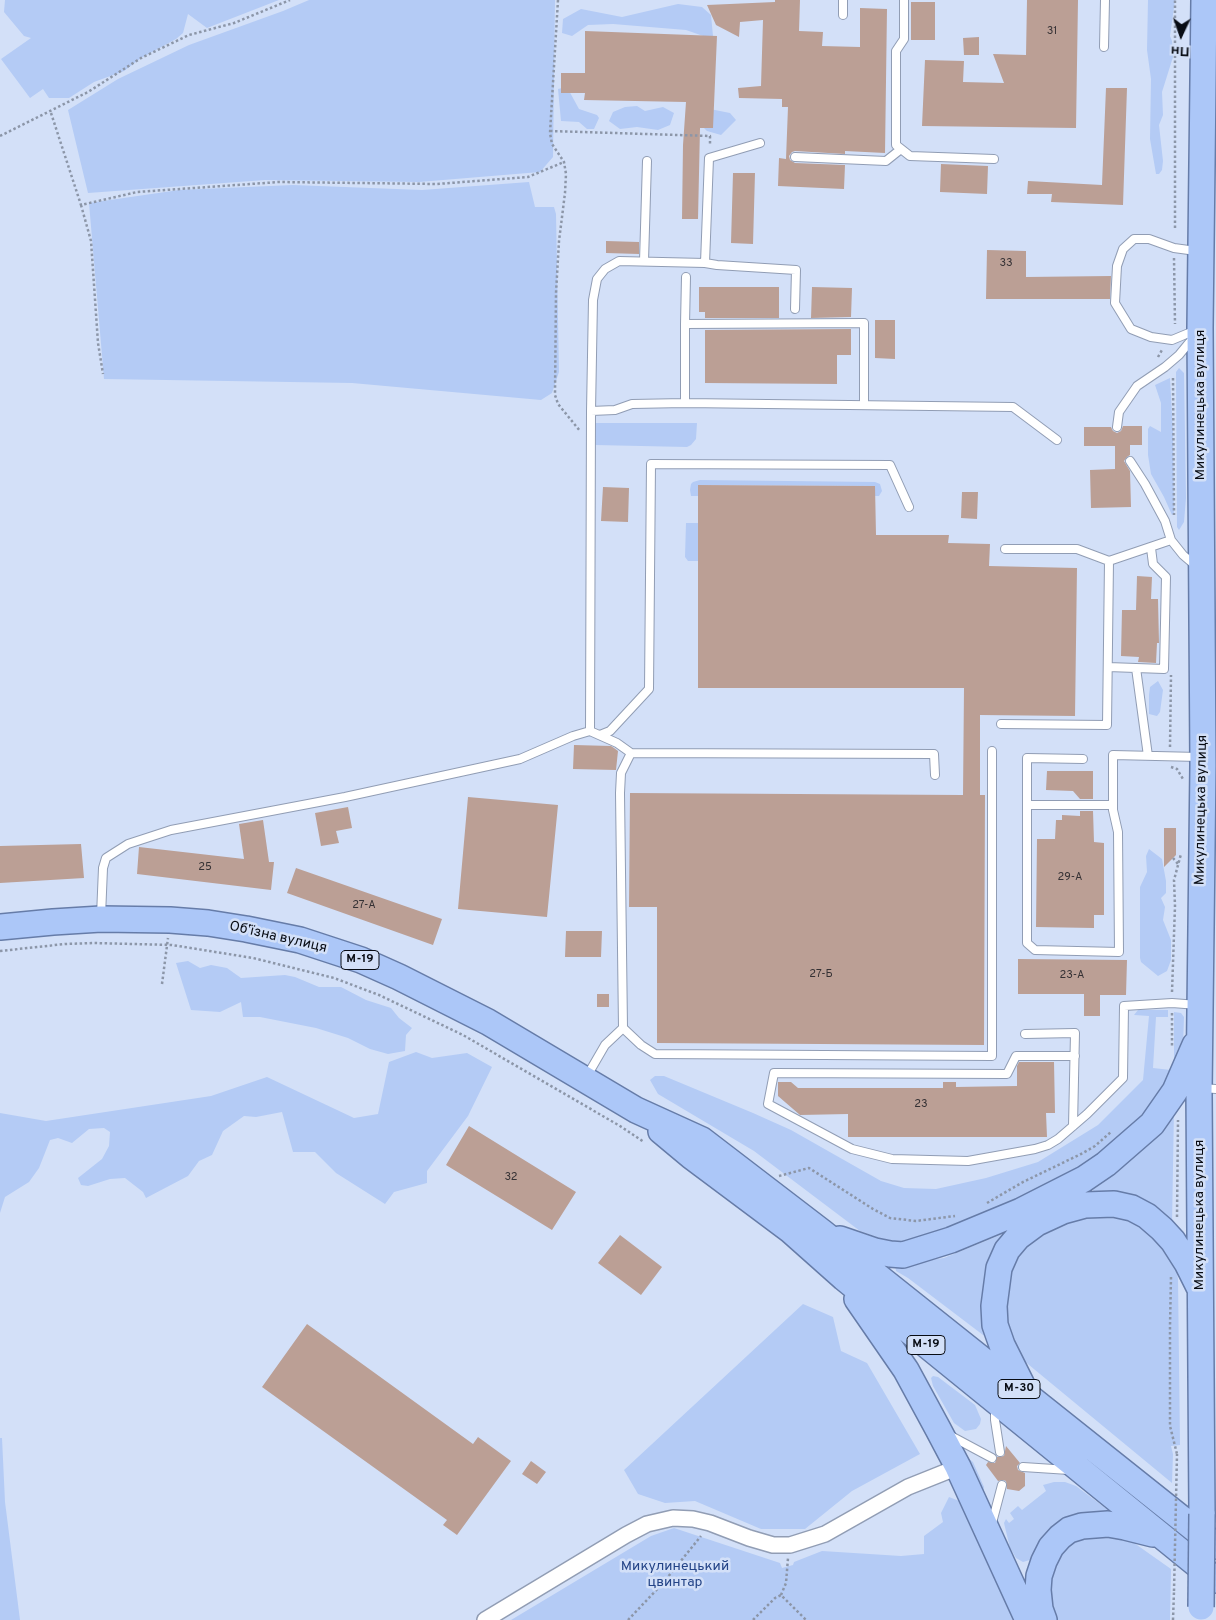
<!DOCTYPE html>
<meta charset="utf-8">
<style>
body{margin:0}
#map{position:relative;width:1216px;height:1620px;overflow:hidden;background:#d3e0f8;font-family:Overpass,sans-serif}
canvas{display:block}
.north{position:absolute;left:1156px;top:10px;width:50px;height:50px;-webkit-text-stroke:4px #d3e0f8;paint-order:stroke;rotate:183deg;font-size:14px;font-weight:700;line-height:20px;text-align:center;color:#080c14}
.north::after{content:'';display:block;margin:auto;width:18px;height:22px;background:#080c14;clip-path:polygon(50% 0,100% 100%,50% 72%,0 100%)}
</style>
<div id="map">
<canvas width="1216" height="1620"></canvas>
<div class="north">Пн</div>
</div>
<script>
const context = document.querySelector('canvas').getContext('2d');
context.lineJoin = 'round';
function fillPath(path, color) { context.fillStyle = color; context.fill(path, 'evenodd'); }
const shape = rows => new Path2D(rows.map(r => 'M' + r).join(''));
function trace(path, color, width, dash) { context.strokeStyle = color; context.lineWidth = width; context.lineCap = dash ? 'butt' : 'round'; context.setLineDash(dash || []); context.stroke(path); }
function label(font, color, halo, rows, align = 'center') {
  context.font = font + ' Overpass,sans-serif'; context.lineWidth = 5; context.setLineDash([]); context.textBaseline = 'middle'; context.strokeStyle = halo; context.fillStyle = color; for (const [text, x, y, turn = 0] of rows) {
    context.save(); context.translate(x, y); context.rotate((+turn || 0) * Math.PI / 180); context.textAlign = isNaN(turn) ? turn : align; if (halo) context.strokeText(text, 0, 0); context.fillText(text, 0, 0); context.restore();
  }
}
fillPath(shape([
 [5,0,279,0,207,28,188,14,183,33,176,39,141,58,124,71,94,82,69,98,49,98,43,89,30,98,1,59,31,38,24,36,4,12],
 [309,0,555,0,553,157,540,172,419,182,265,180,88,193,68,110,118,79,189,45,283,11],
 [1148,0,1175,0,1170,36,1172,41,1173,57,1162,92,1163,115,1159,125,1163,161,1162,170,1159,174,1156,174,1150,139,1151,79,1147,50],
 [678,4,702,7,711,15,713,36,709,38,686,30,613,24,588,25,572,36,562,33,563,19,581,9,622,17],
 [567,87,579,109,597,115,599,118,594,129,587,129,579,122,561,121,558,89],
 [637,106,645,111,663,107,674,113,670,125,658,130,637,127,620,129,609,121,613,112,625,107],
 [705,108,730,113,736,120,721,135,707,131,697,121],
 [529,182,535,207,554,207,556,214,559,372,552,393,541,400,352,383,104,379,89,203,179,190,293,185,422,190],
 [1179,368,1184,373,1186,498,1184,522,1179,530,1177,527,1176,372],
 [1170,378,1173,432,1174,514,1172,515,1164,497,1151,474,1148,455,1148,429,1150,426,1161,432,1161,403,1155,385],
 [595,423,697,423,696,439,691,445,687,447,595,445],
 [700,480,875,482,880,484,882,491,879,496,875,496,875,486,699,485,698,496,691,496,690,490,691,484,693,482],
 [686,523,698,523,698,561,688,561,685,557],
 [1158,681,1163,690,1160,712,1157,716,1149,714,1149,695,1150,687],
 [1149,849,1162,859,1166,881,1166,893,1161,898,1165,907,1163,920,1171,940,1171,960,1167,971,1158,976,1141,962,1140,958,1140,887,1147,872,1146,856],
 [188,961,200,968,211,965,227,968,241,978,285,975,295,977,319,987,341,987,366,1000,391,1008,399,1018,412,1028,406,1035,405,1051,388,1054,370,1049,348,1038,316,1028,260,1017,243,1017,241,1002,220,1012,191,1010,176,963],
 [1138,1010,1168,1010,1168,1017,1156,1017,1153,1068,1171,1070,1171,1081,1151,1109,1090,1162,1042,1189,969,1222,906,1244,885,1240,860,1231,754,1151,658,1094,650,1080,655,1076,664,1076,753,1113,791,1130,881,1181,904,1188,936,1189,986,1178,1038,1162,1098,1125,1143,1080,1149,1016,1134,1015],
 [1174,1012,1181,1013,1184,1017,1183,1047,1177,1070,1174,1060],
 [416,1052,432,1058,467,1053,492,1067,468,1116,427,1171,427,1183,394,1192,385,1204,336,1173,315,1152,293,1152,282,1112,256,1117,244,1116,223,1131,212,1155,199,1161,188,1176,146,1198,143,1192,125,1178,110,1179,88,1186,81,1185,78,1178,102,1159,109,1146,110,1132,104,1128,89,1129,72,1143,58,1138,50,1140,39,1168,29,1182,5,1197,0,1213,0,1113,46,1121,211,1096,267,1077,354,1118,378,1114,389,1062],
 [1174,1108,1172,1226,1094,1193,1091,1185],
 [1128,1215,1175,1258,1178,1279,1180,1445,1171,1446,1173,1454,1172,1483,1023,1360,1003,1324,1007,1264,1032,1238,1072,1218],
 [1005,1233,987,1338,908,1278,896,1271,895,1265,944,1258],
 [803,1304,833,1317,841,1351,867,1363,920,1454,852,1491,805,1529,761,1529,695,1501,665,1503,638,1494,624,1470],
 [933,1376,938,1377,975,1405,981,1419,980,1424,976,1429,965,1431,954,1423,933,1386,931,1378],
 [0,1438,2,1438,5,1502,20,1620,0,1620],
 [959,1451,973,1462,984,1487,982,1499],
 [1054,1482,1065,1482,1076,1486,1108,1510,1107,1513,1095,1512,1078,1516,1033,1559,1023,1562,1016,1558,1010,1548,1004,1523,1006,1519,1009,1523,1014,1519,1010,1513,1018,1506,1022,1510,1046,1491,1043,1485],
 [949,1497,962,1502,979,1535,1013,1620,511,1620,651,1536,674,1528,780,1563,782,1568,793,1565,794,1562,822,1551,901,1556,924,1554,924,1536,943,1522,941,1513],
 [1088,1533,1127,1538,1171,1569,1170,1620,1056,1620,1049,1605,1048,1576,1054,1561,1068,1543]
]), '#b4cbf5');
fillPath(shape([
 [775,0,800,0,799,31,823,32,822,46,860,47,860,8,887,9,885,153,845,151,845,154,795,151,792,152,789,156,790,160,795,163,845,165,844,189,778,186,779,158,786,159,788,107,782,107,782,99,739,98,738,88,761,86,763,20,740,22,739,37,716,25,707,5,775,2],
 [1027,0,1078,0,1076,128,922,126,925,60,964,61,963,82,1004,83,993,54,1026,55],
 [911,2,935,2,935,40,911,40],
 [585,31,717,36,713,128,700,128,698,219,682,219,683,145,686,102,584,100,585,93,561,93,561,73,585,73],
 [979,37,979,55,964,55,963,38],
 [1106,88,1127,88,1123,205,1051,202,1052,194,1027,194,1028,181,1102,185],
 [941,164,988,166,987,194,940,192],
 [733,173,755,173,753,244,731,243],
 [606,241,639,242,639,254,606,253],
 [987,250,1026,251,1026,277,1111,276,1110,299,986,299],
 [699,287,779,287,779,318,705,318,705,312,699,312],
 [812,287,852,288,851,317,811,318],
 [875,320,895,320,895,359,875,358],
 [851,329,851,355,837,355,837,384,705,383,705,330],
 [1123,426,1142,426,1142,445,1130,445,1130,455,1127,457,1124,461,1130,471,1131,507,1091,508,1090,470,1115,469,1115,446,1084,446,1084,427,1111,427,1113,431,1117,433,1121,431],
 [698,485,875,486,876,535,949,535,948,543,990,544,989,566,1077,568,1075,716,980,715,980,795,985,795,984,1045,657,1043,657,907,629,907,630,793,963,795,964,688,698,688],
 [603,487,629,488,628,522,601,521],
 [962,492,978,492,977,519,961,518],
 [1137,576,1152,577,1151,599,1158,599,1159,643,1157,643,1156,663,1138,662,1139,657,1121,656,1122,610,1136,610],
 [574,745,611,746,614,748,618,751,616,770,573,769],
 [1047,771,1093,771,1093,799,1080,799,1073,791,1046,790],
 [468,797,558,805,547,917,458,909],
 [348,807,352,828,336,831,339,843,321,846,315,813],
 [1080,811,1093,811,1094,842,1104,843,1104,915,1094,915,1094,928,1036,927,1037,839,1055,839,1056,820,1062,820,1062,815,1080,816],
 [263,820,269,862,274,862,271,890,137,874,139,847,244,859,239,824],
 [1164,828,1176,828,1176,855,1164,867],
 [81,844,84,878,0,883,0,846],
 [296,868,442,919,433,945,287,893],
 [566,931,602,931,601,957,565,957],
 [1018,959,1127,960,1126,995,1100,995,1100,1016,1084,1016,1084,994,1018,994],
 [597,994,609,994,609,1007,597,1007],
 [1019,1062,1054,1062,1055,1113,1046,1113,1047,1137,848,1137,848,1114,800,1115,778,1096,778,1082,791,1082,798,1088,943,1088,943,1082,956,1082,956,1087,1017,1086,1017,1066],
 [469,1126,576,1192,552,1230,446,1165],
 [620,1235,662,1267,641,1295,598,1263],
 [307,1324,473,1444,478,1437,511,1461,457,1535,443,1525,447,1520,262,1387],
 [1006,1446,1020,1463,1017,1466,1018,1470,1025,1473,1025,1486,1019,1491,1007,1489,1006,1481,1003,1480,998,1481,986,1465,988,1462,995,1463,997,1457,1004,1456],
 [531,1461,546,1472,537,1484,522,1474]
]), '#bb9f95');
const service = shape([
 [843,0,843,15],
 [904,0,904,39,896,51,896,145,910,156,994,159],
 [1104,47,1105,0],
 [795,157,886,161,901,149],
 [644,261,647,161],
 [705,263,717,265,796,270,795,309],
 [686,277,685,324,864,323,864,404],
 [685,324,685,403],
 [1196,330,1172,340,1151,337,1131,329,1115,303,1117,266,1123,249,1134,239,1149,239,1174,248,1196,251],
 [591,411,615,410,632,404,685,403,1013,407,1057,440],
 [1117,427,1119,412,1137,386,1165,367,1179,355,1193,338],
 [1130,461,1145,484,1165,521,1171,540,1183,555,1196,566],
 [1005,549,1077,549,1109,561,1171,540],
 [1108,667,1136,668,1148,756],
 [1136,668,1164,669,1166,577,1153,564,1151,548],
 [1001,724,1107,725,1109,561],
 [590,731,591,411,593,300,597,279,605,269,619,261,705,263,709,158,760,143],
 [600,735,610,731,649,689,651,464,890,465,909,507],
 [1083,759,1027,758,1027,943,1035,950,1119,952,1118,832,1113,810,1113,755,1199,757],
 [1027,805,1113,805],
 [101,916,103,868,106,858,128,844,171,830,345,797,520,759,573,736,590,731,617,743,631,753,934,754,935,775],
 [623,1028,641,1045,655,1054,992,1056,992,751],
 [1025,1034,1075,1033,1073,1126],
 [1075,1056,1016,1056,1007,1074,774,1073,768,1104,852,1149,892,1159,968,1161,1035,1149,1048,1145,1058,1139,1087,1114,1123,1078,1124,1006,1172,1003,1198,1005],
 [587,1076,605,1045,623,1028,620,793,621,773,631,753],
 [1201,1088,1216,1089],
 [995,1407,995,1420,1000,1452],
 [949,1435,992,1458],
 [1023,1467,1069,1470],
 [992,1523,1002,1485]
]);
const minor = shape([
 [485,1620,626,1535,647,1524,673,1518,693,1519,710,1523,749,1538,773,1545,790,1545,825,1534,908,1487,958,1467]
]);
const trunk = shape([
 [0,927,53,922,101,919,170,920,208,923,246,929,300,940,361,960,399,977,488,1022,636,1110,702,1140,822,1232,1216,1546],
 [661,1131,691,1156,790,1230,844,1278,1216,1580],
 [840,1239,875,1251,890,1254,903,1255,951,1240,1021,1211,1084,1179,1106,1164,1152,1124,1175,1091,1195,1045],
 [857,1299,906,1370,938,1429,958,1467,1028,1620],
 [1024,1389,1002,1345,995,1325,994,1306,999,1268,1007,1250,1018,1237,1037,1223,1063,1211,1085,1205,1114,1204,1132,1208,1147,1216,1162,1229,1173,1241,1187,1263,1199,1287],
 [1202,1514,1199,1092,1203,765,1200,328,1204,0],
 [1044,1620,1040,1609,1038,1590,1039,1576,1044,1561,1051,1547,1060,1537,1069,1530,1082,1526,1108,1524,1125,1527,1153,1534]
]);
trace(service, '#919db4', 10);
trace(minor, '#919db4', 18);
trace(trunk, '#667ca8', 28);
trace(shape([
 [558,0,550,133,552,144,564,162,566,174,565,193,559,241,556,293,555,395,558,404,580,431],
 [51,113,81,205,137,192,279,182,437,184,528,177,564,162],
 [550,131,710,136,710,146],
 [0,136,88,92,141,58,189,35,234,23,290,0],
 [81,205,91,241,98,343,103,374],
 [1175,228,1175,0],
 [1174,258,1175,324],
 [1158,357,1162,350],
 [1173,378,1174,515],
 [1170,747,1171,675],
 [1171,767,1177,769,1183,779],
 [1173,858,1178,864],
 [0,951,65,944,94,943,172,945,253,958,334,978,379,995,463,1035,620,1126,644,1142],
 [162,984,168,938],
 [1172,992,1175,906,1174,880,1181,854],
 [1172,1013,1172,1047],
 [779,1176,809,1168,873,1209,890,1218,916,1221,955,1216],
 [987,1203,1023,1182,1081,1154,1095,1146,1112,1131],
 [1177,1217,1178,1120],
 [1171,1277,1170,1326,1170,1426,1177,1454],
 [781,1595,786,1583,788,1558],
 [628,1620,663,1583,701,1536],
 [753,1620,775,1598,781,1595,806,1620],
 [1173,1620,1174,1591]
]), '#8c96a8', 2.5, [2.5, 2.5]);
trace(service, '#fff', 8);
trace(minor, '#fff', 15);
trace(trunk, '#acc7f8', 25);
const trunkBridge = shape([
 [1201,1607,1202,1514]
]);
trace(trunkBridge, '#667ca8', 28, []);
trace(shape([
 [1174,1591,1177,1454]
]), '#8c96a8', 2.5, [2.5, 2.5]);
trace(trunkBridge, '#acc7f8', 25);
label('11px', '#353134', null, [
 ["31",1052,32],
 ["33",1006,264],
 ["25",205,868],
 ["29-А",1070,878],
 ["27-А",364,906],
 ["27-Б",821,975],
 ["23-А",1072,976],
 ["23",921,1105],
 ["32",511,1178]
]);
for (const [x, y, w] of [
 [360,960,38],
 [926,1345,38],
 [1019,1389,42]
]) { const box = new Path2D(); box.roundRect(x - w / 2, y - 9.5, w, 19, 4); context.fillStyle = '#d3e0f8'; context.fill(box); trace(box, '#080c14', 1); }
label('bold 12px', '#080c14', null, [
 ["М-19",360,960],
 ["М-19",926,1345],
 ["М-30",1019,1389]
]);
label('14px', '#080c14', '#d3e0f8', [
 ["Микулинецька вулиця",1201,405,-90],
 ["Микулинецька вулиця",1202,810,-89],
 ["Обʼїзна вулиця",278,938,13],
 ["Микулинецька вулиця",1200,1215,-90]
]);
label('14px', '#244487', '#d3e0f8', [
 ["Микулинецький",675,1567],
 ["цвинтар",675,1583]
]);
</script>
